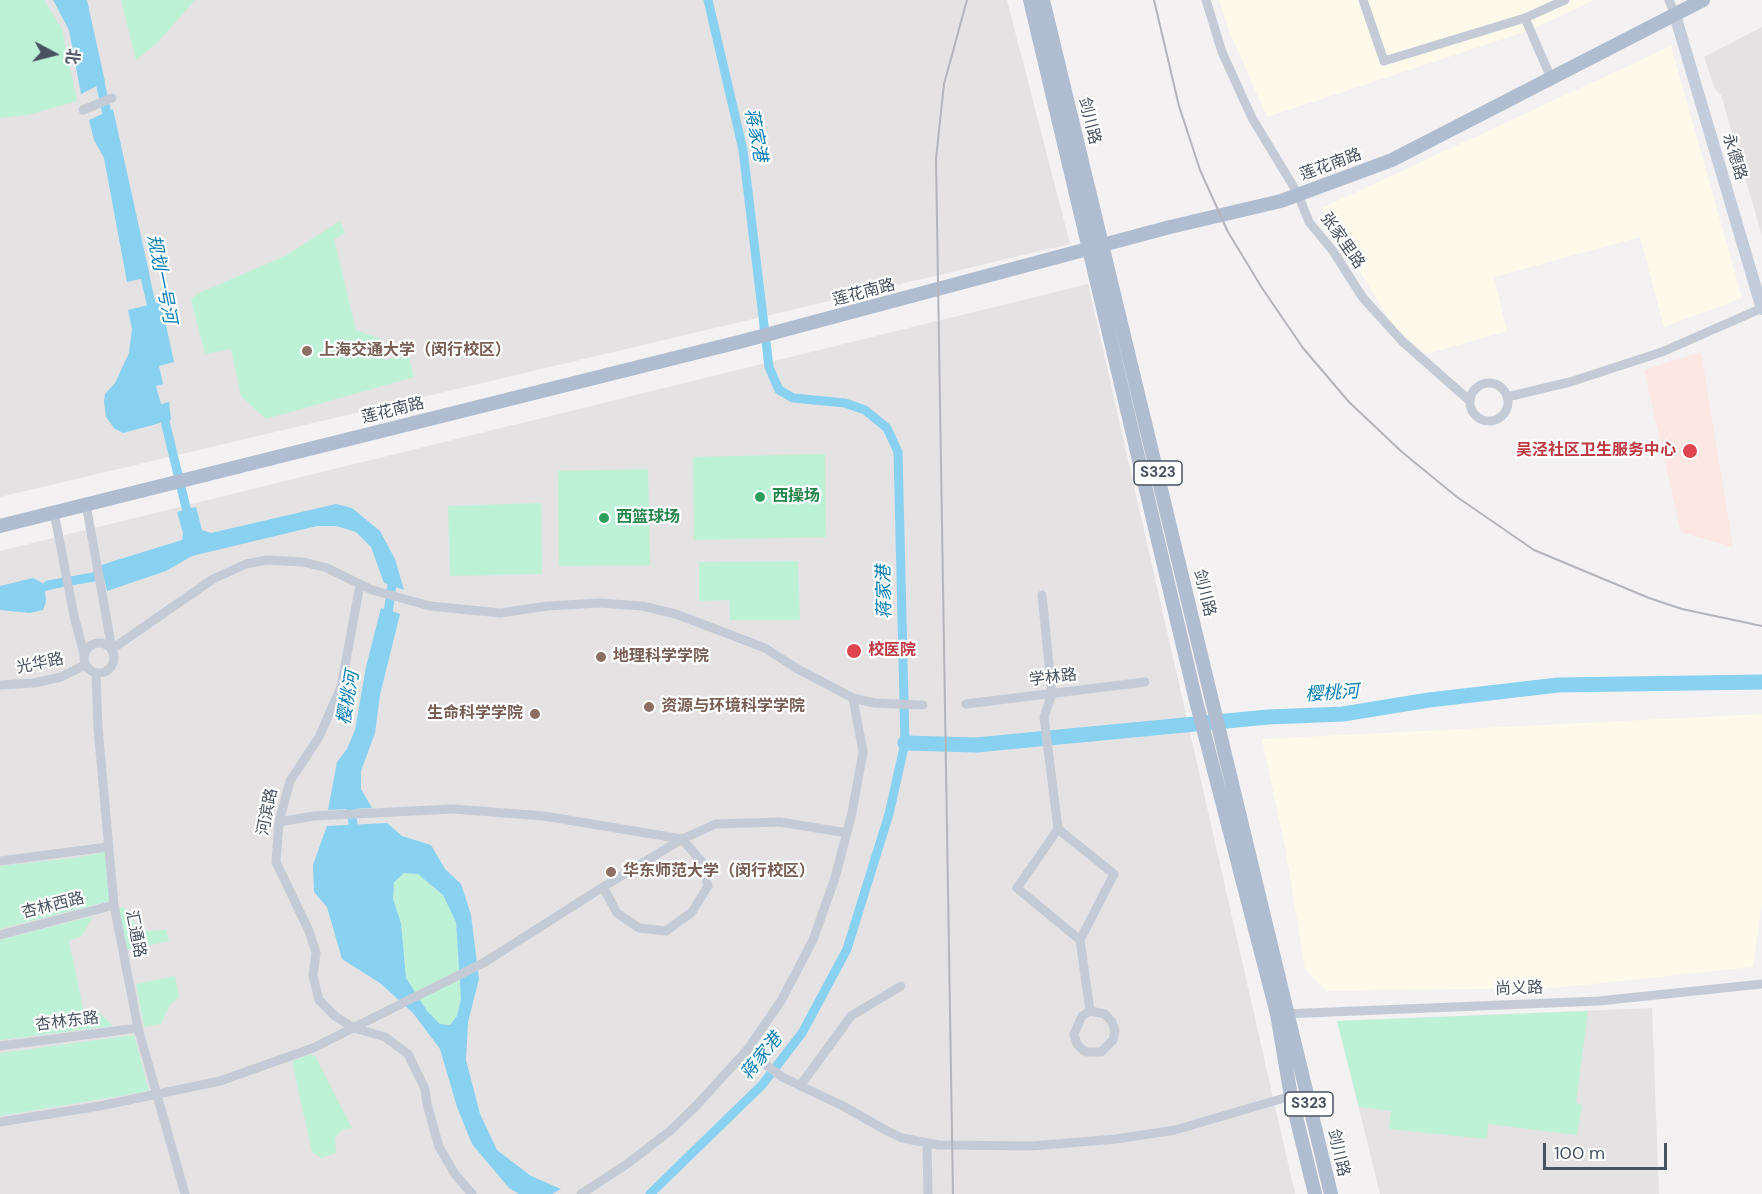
<!DOCTYPE html>
<meta charset="utf-8">
<style>
body{margin:0}
#map{position:relative;width:1762px;height:1194px;overflow:hidden;background:#f3f1f1;font-family:"DM Sans","Noto Sans SC",sans-serif}
canvas{display:block}
.north{position:absolute;left:24px;top:24px;width:60px;height:60px;-webkit-text-stroke:4px #fff;paint-order:stroke;rotate:97deg;font-size:16px;font-weight:700;line-height:24px;text-align:center;color:#485260}
.north::after{content:'';display:block;margin:auto;width:21px;height:27px;background:#485260;clip-path:polygon(50% 0,100% 100%,50% 72%,0 100%)}
.scale{position:absolute;left:1543px;top:1143px;width:124px;height:27px;box-sizing:border-box;border:3px solid #485260;border-top:0;padding-left:8px;font-size:18px;line-height:21px;white-space:nowrap;color:#485260;-webkit-text-stroke:4px #fff;paint-order:stroke}
</style>
<div id="map">
<canvas width="1762" height="1194"></canvas>
<div class="north">北</div>
<div class="scale">100 m</div>
</div>
<script>
const context = document.querySelector('canvas').getContext('2d');
context.lineJoin = 'round';
function fillPath(path, color) { context.fillStyle = color; context.fill(path, 'evenodd'); }
const shape = rows => new Path2D(rows.map(r => 'M' + r).join(''));
function trace(path, color, width, dash) { context.strokeStyle = color; context.lineWidth = width; context.lineCap = dash ? 'butt' : 'round'; context.setLineDash(dash || []); context.stroke(path); }
function label(font, color, halo, rows, align = 'center') {
  context.font = font + ' "DM Sans","Noto Sans SC",sans-serif'; context.lineWidth = 4.5; context.setLineDash([]); context.textBaseline = 'middle'; context.strokeStyle = halo; context.fillStyle = color; for (const [text, x, y, turn = 0] of rows) {
    context.save(); context.translate(x, y); context.rotate((+turn || 0) * Math.PI / 180); context.textAlign = isNaN(turn) ? turn : align; if (halo) context.strokeText(text, 0, 0); context.fillText(text, 0, 0); context.restore();
  }
}
fillPath(shape([
 [1219,0,1595,0,1530,30,1267,117,1228,28],
 [1671,46,1742,298,1664,327,1640,237,1494,277,1507,331,1426,354,1393,326,1322,208],
 [1762,714,1762,904,1753,967,1555,988,1326,991,1305,969,1286,852,1262,739]
]), '#fdfaeb');
fillPath(shape([
 [0,0,1007,0,1070,244,0,497],
 [1762,27,1762,236,1721,95,1715,89,1704,57],
 [1088,284,1295,1194,0,1194,0,551],
 [1652,1008,1659,1194,1380,1194,1337,1021]
]), '#e4e2e3');
fillPath(shape([
 [1701,352,1733,547,1681,532,1644,370]
]), '#fce7e2');
fillPath(shape([
 [0,0,44,0,62,29,77,101,28,115,0,118],
 [121,0,195,0,158,42,136,60],
 [340,221,345,233,334,239,356,330,381,339,385,360,408,354,414,377,266,419,241,396,231,349,205,354,191,300,197,294,285,256],
 [825,454,826,537,694,540,693,457],
 [648,469,650,565,559,566,558,471],
 [541,503,542,574,450,576,448,506],
 [798,561,800,620,730,620,729,600,699,601,699,562],
 [105,852,110,901,0,929,0,866,74,858],
 [404,873,418,874,443,895,456,922,461,999,457,1016,450,1025,440,1024,427,1011,406,978,401,923,393,899,394,882],
 [123,907,134,923,146,931,166,930,169,941,127,950,119,908],
 [93,916,82,936,69,941,84,1013,100,1013,113,1026,0,1040,0,940],
 [175,976,179,997,170,1005,161,1024,144,1027,136,984],
 [1588,1011,1576,1103,1582,1105,1577,1135,1488,1124,1487,1139,1389,1129,1391,1111,1359,1107,1337,1021],
 [134,1035,149,1091,0,1116,0,1053],
 [309,1055,315,1056,352,1128,342,1130,335,1138,336,1153,321,1158,312,1152,292,1061]
]), '#bef2d7');
fillPath(shape([
 [53,0,87,0,105,82,81,94,69,30],
 [113,109,150,277,127,282,104,158,94,140,89,120],
 [161,302,174,362,159,366,163,384,156,386,161,404,169,402,171,420,123,433,114,428,106,417,104,402,105,394,115,383,129,353,132,329,128,310],
 [336,504,352,508,380,531,395,559,404,590,384,583,371,547,356,532,336,526,317,526,192,556,166,571,107,591,101,565,182,540,183,533,177,512,196,507,202,530,211,533],
 [33,578,44,584,60,581,61,587,45,591,46,602,43,610,30,613,0,610,0,586],
 [381,608,400,614,380,695,375,733,361,771,361,789,372,808,328,810,337,762,347,749,355,730,366,667],
 [387,823,402,836,431,845,445,869,461,884,471,915,479,979,468,1022,466,1060,480,1114,497,1150,531,1176,561,1189,552,1194,519,1194,509,1188,472,1144,457,1107,440,1049,413,1013,380,983,342,959,327,907,314,892,313,865,327,826],
 [404,873,418,874,443,895,456,922,461,999,457,1016,450,1025,440,1024,427,1011,406,978,401,923,393,899,394,882]
]), '#89d1f1');
trace(shape([
 [98,73,109,123],
 [143,268,154,316],
 [158,417,164,417,189,520],
 [48,585,105,575],
 [387,622,393,576],
 [349,797,355,837],
 [650,1194,762,1085,802,1033,847,949,889,814,905,743,898,452,887,428,865,410,845,403,793,398,779,390,769,367,743,150,708,0]
]), '#89d1f1', 9);
trace(shape([
 [905,743,976,745,1268,717,1343,714,1429,700,1558,685,1762,682]
]), '#89d1f1', 15);
trace(shape([
 [1206,0,1222,52,1252,118,1298,194,1309,222,1333,251,1363,298,1403,342,1470,401],
 [1363,0,1384,61,1525,18],
 [1669,0,1675,15],
 [1551,78,1525,18,1565,0],
 [83,110,112,98],
 '1470 402a19 19 0 1 1 38 0a19 19 0 1 1-38 0Z',
 [1507,397,1570,382,1662,352,1762,308],
 [86,504,112,649,213,579,246,564,267,560,303,562,327,568,372,590,430,606,500,613,548,606,599,603,642,606,676,614,765,648,796,668,853,698,874,703,923,705],
 [54,512,74,616,84,654],
 [359,590,341,687,319,737,290,781,279,822,276,862,309,931,316,953,313,976,319,1000,335,1016,354,1028,385,1037,408,1054,425,1089,427,1104,439,1147,455,1174,472,1194],
 [1042,595,1052,694,1044,717,1058,829,1017,888,1080,940],
 '84 658a15 15 0 1 1 30 0a15 15 0 1 1-30 0Z',
 [96,674,98,728,114,905,138,1028,185,1194],
 [0,685,34,683,61,677,85,665],
 [966,704,1145,682],
 [1058,829,1114,874,1080,940,1090,1011,1082,1016,1074,1034,1077,1044,1083,1050,1087,1052,1101,1052,1113,1040,1115,1031,1112,1022,1105,1014,1090,1011],
 [0,861,108,847],
 [603,887,682,839,716,824,780,822,847,833],
 [0,935,114,905],
 [1283,1014,1599,1001,1762,984],
 [0,1046,138,1028],
 [747,1050,782,1077,845,1107,887,1131,902,1138,939,1145,1032,1146,1116,1139,1175,1130,1291,1096],
 [800,1086,851,1016,901,986],
 [0,1122,100,1106,220,1081,313,1048,485,962,603,887,617,913,639,928,666,931,692,912,708,886,702,862,682,839,544,816,453,809,313,816,279,822],
 [927,1143,928,1194],
 [581,1194,627,1164,671,1130,696,1106,747,1050,781,1001,813,940,835,878,852,813,863,752,853,698]
]), '#c4cbd6', 9);
trace(shape([
 [1675,15,1762,309]
]), '#c3ccda', 12);
trace(shape([
 [1030,0,1196,701,1277,1014,1291,1096,1315,1194],
 [1043,0,1331,1194],
 [0,526,743,341,1170,227,1281,201,1392,160,1703,0]
]), '#b0bdd1', 14);
trace(shape([
 [1154,0,1179,106,1200,170,1228,232,1262,288,1303,348,1349,402,1402,452,1457,497,1534,550,1649,598,1682,609,1762,626],
 [953,1194,936,159,944,84,967,0]
]), '#b3b5bb', 2);
for (const [x, y, r, color] of [
 [307,351,6,"#8d6e63"],
 [1690,451,8,"#e0444e"],
 [760,497,6,"#2e9e5b"],
 [604,518,6,"#2e9e5b"],
 [854,651,8,"#e0444e"],
 [601,657,6,"#8d6e63"],
 [649,707,6,"#8d6e63"],
 [535,714,6,"#8d6e63"],
 [611,872,6,"#8d6e63"]
]) { const dot = new Path2D(); dot.arc(x, y, r, 0, 2 * Math.PI); context.fillStyle = color; context.fill(dot); trace(dot, '#fff', 2); }
for (const [x, y, w] of [
 [1158,473,48],
 [1309,1104,48]
]) { const box = new Path2D(); box.roundRect(x - w / 2, y - 12, w, 24, 4.5); context.fillStyle = '#fff'; context.fill(box); trace(box, '#485260', 1.5); }
label('bold 15px', '#485260', null, [
 ["S323",1158,473],
 ["S323",1309,1104]
]);
label('16px', '#485260', '#fff', [
 ["剑川路",1089,121,76],
 ["永德路",1734,157,73],
 ["莲花南路",1331,165,-20],
 ["张家里路",1342,241,55],
 ["莲花南路",864,293,-15],
 ["莲花南路",393,411,-14],
 ["剑川路",1204,593,76],
 ["光华路",40,664,-12],
 ["学林路",1053,678,-7],
 ["河滨路",268,812,-79],
 ["杏林西路",53,906,-14],
 ["汇通路",135,934,79],
 ["尚义路",1519,989,-2],
 ["杏林东路",67,1022,-7],
 ["剑川路",1338,1153,77]
]);
label('bold 16px', '#785e54', '#fff', [
 ["上海交通大学（闵行校区）",319,351],
 ["地理科学学院",613,657],
 ["资源与环境科学学院",661,707],
 ["生命科学学院",523,714,"right"],
 ["华东师范大学（闵行校区）",623,872]
], 'left');
label('bold 16px', '#be3a42', '#fff', [
 ["吴泾社区卫生服务中心",1676,451],
 ["校医院",868,651,"left"]
], 'right');
label('bold 16px', '#27864d', '#fff', [
 ["西操场",772,497],
 ["西篮球场",616,518]
], 'left');
label('italic 18px', '#057eb5', '#fff', [
 ["蒋家港",755,135,79],
 ["规划一号河",161,279,79],
 ["蒋家港",885,592,-91],
 ["樱桃河",1332,694,-4],
 ["樱桃河",349,698,-80],
 ["蒋家港",762,1057,-51]
]);
</script>
